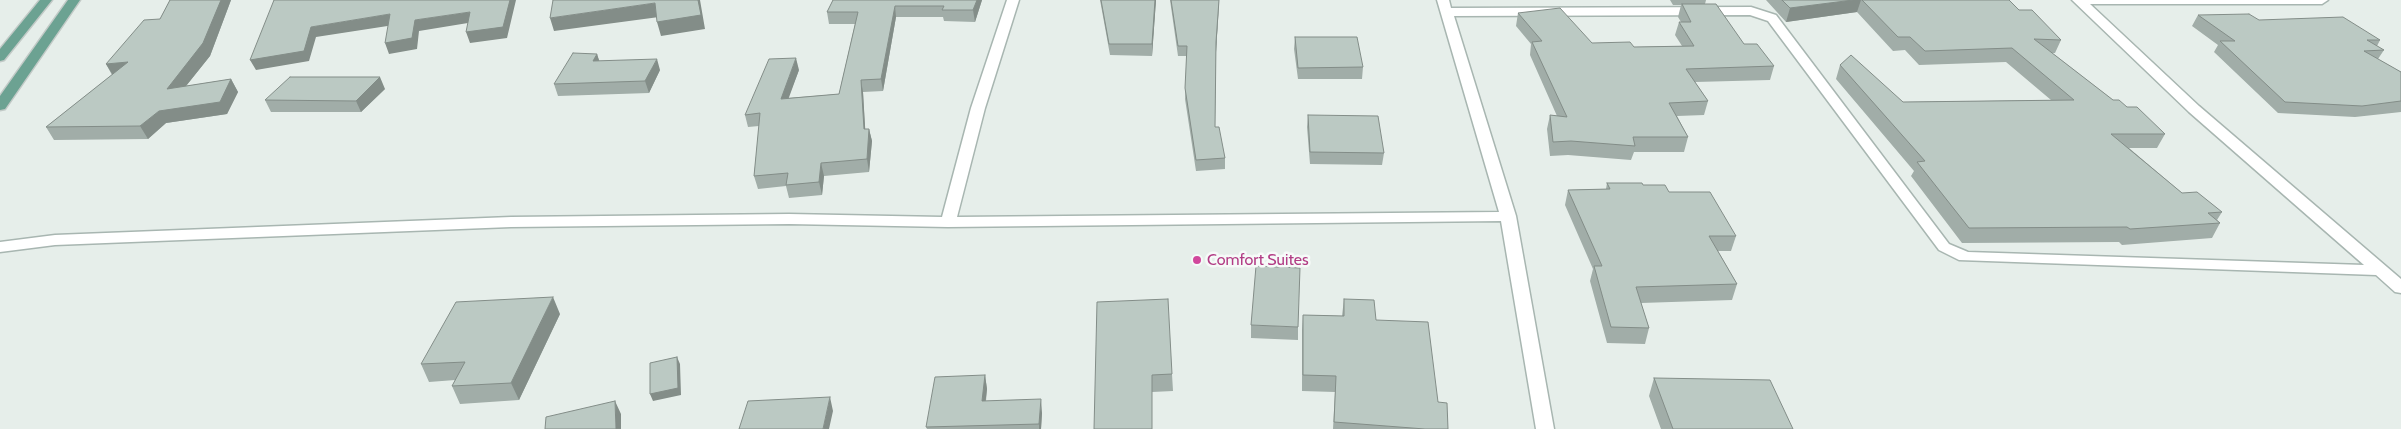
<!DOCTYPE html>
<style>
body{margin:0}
canvas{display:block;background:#e6eeea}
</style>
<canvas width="2401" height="429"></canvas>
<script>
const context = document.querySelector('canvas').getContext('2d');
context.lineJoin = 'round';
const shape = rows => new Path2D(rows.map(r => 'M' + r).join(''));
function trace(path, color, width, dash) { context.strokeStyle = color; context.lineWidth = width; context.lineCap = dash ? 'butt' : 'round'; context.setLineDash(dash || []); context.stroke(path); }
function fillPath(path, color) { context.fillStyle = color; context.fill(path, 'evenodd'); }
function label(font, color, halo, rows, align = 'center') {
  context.font = font + ' Cabin,sans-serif'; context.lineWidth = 5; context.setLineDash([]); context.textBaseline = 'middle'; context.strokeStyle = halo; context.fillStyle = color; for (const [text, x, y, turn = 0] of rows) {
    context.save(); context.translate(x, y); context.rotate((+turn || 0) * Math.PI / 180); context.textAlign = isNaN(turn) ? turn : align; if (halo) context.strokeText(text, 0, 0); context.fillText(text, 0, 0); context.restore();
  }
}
const minor = shape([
 [1007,0,1019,0,985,108,957,217,1499,212,1437,0,1449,0,1451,8,1751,7,1776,15,1949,244,1968,252,2364,265,2189,112,2072,0,2328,0,2322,4,2090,4,2199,106,2401,279,2401,293,2395,292,2376,275,1959,260,1939,250,1768,21,1750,15,1454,16,1516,216,1554,429,1536,429,1501,221,948,227,789,224,511,227,55,245,0,252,0,242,55,235,511,217,789,214,942,217,971,108,1007,0]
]);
const major = shape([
 [40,0,52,0,4,60,0,61,0,49,40,0],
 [68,0,80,0,5,109,0,110,0,96,68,0]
]);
trace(minor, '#a8b6b1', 3);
trace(major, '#c2cac7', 3);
fillPath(minor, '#fff');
fillPath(major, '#6ca292');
fillPath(shape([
 [170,0,231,0,210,56,186,86,231,79,238,92,227,114,166,123,148,139,54,140,46,127,112,75,106,64,160,19],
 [833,0,982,0,975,22,944,21,943,17,896,17,883,91,863,92,865,129,869,129,872,141,869,172,824,176,822,195,789,198,786,186,758,189,754,176,759,126,748,127,745,115,799,70,788,98,839,94,855,24,829,24,827,12],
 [1100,0,1156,0,1152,56,1110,55],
 [1170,0,1219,0,1216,52,1215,127,1225,158,1225,169,1196,171,1185,99,1187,56,1178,56],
 [1670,0,1706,0,1705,4,1744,44,1774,66,1770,80,1695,82,1708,101,1704,115,1677,116,1688,137,1684,152,1634,152,1631,160,1568,155,1550,156,1547,129,1550,115,1557,116,1530,55,1531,44,1516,26,1518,13,1592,43,1634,47,1682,46,1675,35,1679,22,1681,22,1678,17,1681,5,1673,5],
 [1766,0,2009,0,2019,10,2061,40,2055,53,2052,53,2113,100,2127,107,2165,134,2157,148,2129,148,2182,193,2222,212,2217,220,2220,223,2212,238,2122,245,2119,242,1962,243,1911,176,1914,171,1836,79,1840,65,1903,102,2051,100,2006,62,1919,65,1905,50,1893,51,1857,12,1786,22],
 [2198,15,2259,20,2380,40,2377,46,2384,50,2378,59,2401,72,2401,112,2355,117,2278,113,2214,52,2218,45,2192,26],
 [1295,37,1363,67,1362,79,1298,79,1294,49],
 [597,54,599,61,660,70,649,93,558,96,554,84],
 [385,89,361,112,271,112,265,100],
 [1308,115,1384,153,1382,165,1310,164,1307,127],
 [1607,183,1643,185,1669,192,1736,236,1731,251,1718,251,1737,284,1732,300,1641,303,1649,328,1645,344,1607,343,1590,281,1593,269,1565,205,1568,190,1606,189],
 [1344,299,1376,320,1438,402,1448,429,1333,429,1335,392,1302,391,1302,330,1303,315,1342,316],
 [1097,302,1172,374,1173,391,1152,392],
 [560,314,519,400,460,404,452,386,455,380,429,382,421,364],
 [1251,325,1298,327,1298,340,1251,338],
 [985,375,987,389,986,401,1042,413,1041,429,927,429,926,427],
 [1654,378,1793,429,1661,429,1649,396]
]), '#a1ada8');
fillPath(shape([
 [221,0,231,0,210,56,174,101,167,89],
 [510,0,516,0,507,38,470,43,466,32],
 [698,0,700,0,705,29,661,36,657,22],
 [977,0,982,0,975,22,973,10],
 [1155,0,1156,0,1152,56,1152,44],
 [1219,0,1219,4,1216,52,1216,42],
 [1853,0,1861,0,1857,12,1786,22,1790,8],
 [655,3,659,17,554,31,550,18],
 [895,6,896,17,883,91,881,79],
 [470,12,474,22,419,31,417,49,389,54,385,43,415,20],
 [390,14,394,25,316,37,309,61,256,70,250,60,311,27],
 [597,54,601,66,593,61],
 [796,58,799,70,784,111,781,99],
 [657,59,660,70,649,93,645,81],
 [128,62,114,77,106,64],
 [380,77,385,89,361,112,356,101],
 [231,79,238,92,227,114,166,123,148,139,140,126,159,111],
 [861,80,863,92,866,142,864,129],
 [869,129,872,141,869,172,867,159],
 [821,163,824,176,822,195,819,182],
 [553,297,560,314,519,400,511,383],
 [677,357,680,364,681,395,653,401,650,394],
 [985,375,987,389,984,414,982,401],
 [830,397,833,411,829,429,823,429],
 [1041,399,1042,413,1041,429,1039,429,1039,424],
 [615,401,621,414,621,429,616,429]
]), '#838d88');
const building = shape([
 [170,0,221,0,203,43,167,89,231,79,220,102,159,111,140,126,46,127,128,62,106,64,144,20,160,19,170,0],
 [274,0,510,0,503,27,466,32,470,12,415,20,412,38,385,43,390,14,311,27,304,51,250,60,274,0],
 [553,0,698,0,701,15,657,22,655,3,550,18,553,0],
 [833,0,977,0,973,10,942,10,944,6,895,6,881,79,861,80,864,129,869,129,867,159,821,163,819,182,786,185,788,173,754,176,760,113,745,115,769,59,796,58,781,99,839,94,858,12,827,12,833,0],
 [1101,0,1155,0,1152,44,1109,44,1101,0],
 [1171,0,1219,0,1216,42,1215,127,1219,127,1225,158,1196,160,1185,88,1187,46,1178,46,1171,0],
 [1782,0,1853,0,1790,8,1782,0],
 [1862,0,2009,0,2019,10,2032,10,2061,40,2034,39,2113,100,2119,100,2127,107,2137,107,2165,134,2111,134,2182,193,2197,192,2222,212,2208,213,2220,223,2130,229,2127,227,1969,228,1917,162,1925,161,1840,65,1851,55,1903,102,2074,100,2012,48,1925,51,1910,37,1898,37,1862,0],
 [1682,4,1716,4,1744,44,1757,44,1774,66,1686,69,1708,101,1669,103,1688,137,1633,137,1635,146,1571,141,1553,142,1550,115,1567,117,1532,42,1542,41,1518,13,1560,8,1592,43,1630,42,1634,47,1694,46,1679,22,1691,22,1682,4],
 [2249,14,2259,20,2343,17,2380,40,2367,40,2384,50,2364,51,2401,72,2401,101,2362,106,2285,102,2220,41,2235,41,2198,15,2249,14],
 [1295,37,1357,37,1363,67,1298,68,1295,37],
 [573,53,597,54,593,61,657,59,645,81,554,84,573,53],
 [290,77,380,77,356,101,265,100,290,77],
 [1308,115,1378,116,1384,153,1310,152,1308,115],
 [1607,183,1642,183,1643,185,1665,185,1669,192,1710,192,1736,236,1709,236,1737,284,1636,287,1649,328,1611,327,1594,266,1602,266,1568,190,1610,189,1607,183],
 [1256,266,1300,268,1298,327,1251,325,1256,266],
 [553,297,511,383,452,386,465,362,421,364,456,302,553,297],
 [1168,299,1172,374,1152,375,1152,429,1094,429,1097,302,1168,299],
 [1344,299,1374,300,1376,320,1428,322,1438,402,1447,403,1448,429,1425,429,1334,422,1336,376,1303,375,1303,315,1344,316,1344,299],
 [677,357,678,388,650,394,650,363,677,357],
 [985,375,982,401,1041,399,1039,424,926,427,935,377,985,375],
 [1654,378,1770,380,1793,429,1673,429,1654,378],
 [830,397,823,429,739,429,748,401,830,397],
 [615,401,616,429,545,429,546,417,615,401]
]);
fillPath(building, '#bbc9c3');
trace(building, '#838d88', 1);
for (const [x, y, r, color] of [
 [1197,260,5,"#d1479c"]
]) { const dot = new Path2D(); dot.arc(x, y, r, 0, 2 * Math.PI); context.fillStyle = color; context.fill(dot); trace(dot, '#f6faf8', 2); }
label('16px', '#b23c85', '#f6faf8', [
 ["Comfort Suites",1207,260]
], 'left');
</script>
